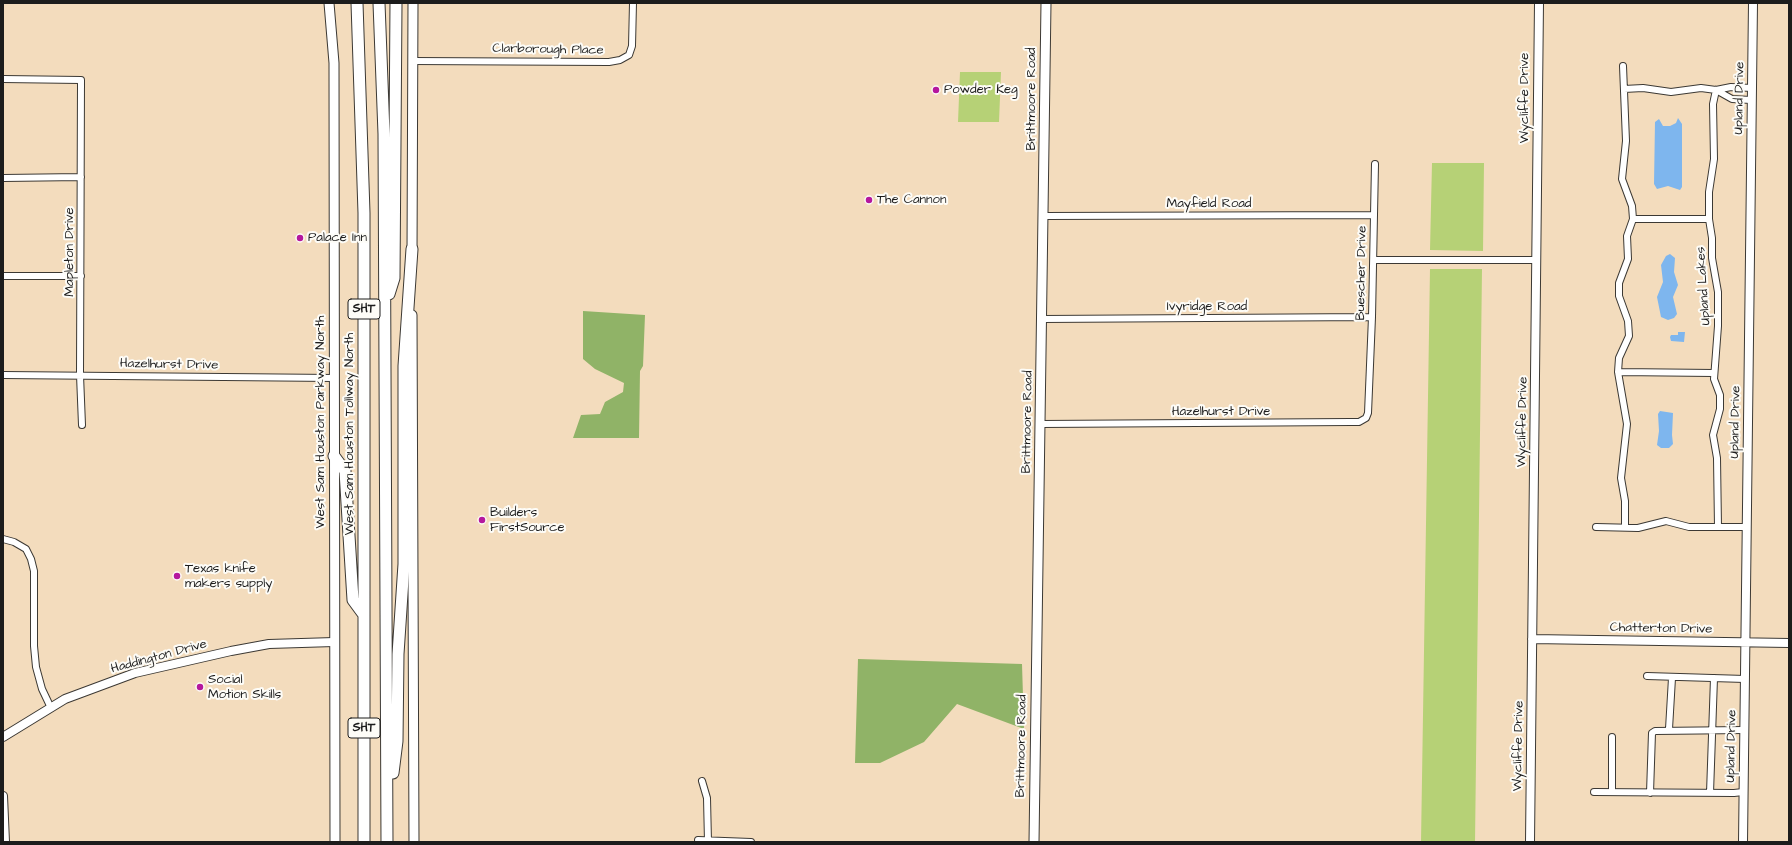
<!DOCTYPE html>
<style>
body{margin:0}
#map{position:relative;width:1792px;height:845px;overflow:hidden;background:#f3dcbd;font-family:"Architects Daughter",sans-serif}
canvas{display:block}
.frame{position:absolute;inset:0;border:4px solid #1c1c1c;pointer-events:none}
</style>
<div id="map">
<canvas width="1792" height="845"></canvas>
<div class="frame"></div>
</div>
<script>
const context = document.querySelector('canvas').getContext('2d');
context.lineJoin = 'round';
function fillPath(path, color) { context.fillStyle = color; context.fill(path, 'evenodd'); }
const shape = rows => new Path2D(rows.map(r => 'M' + r).join(''));
function trace(path, color, width, dash) { context.strokeStyle = color; context.lineWidth = width; context.lineCap = dash ? 'butt' : 'round'; context.setLineDash(dash || []); context.stroke(path); }
function label(font, color, halo, rows, align = 'center') {
  context.font = font + ' "Architects Daughter",sans-serif'; context.lineWidth = 4; context.setLineDash([]); context.textBaseline = 'middle'; context.strokeStyle = halo; context.fillStyle = color; for (const [text, x, y, turn = 0] of rows) {
    context.save(); context.translate(x, y); context.rotate((+turn || 0) * Math.PI / 180); context.textAlign = isNaN(turn) ? turn : align; if (halo) context.strokeText(text, 0, 0); context.fillText(text, 0, 0); context.restore();
  }
}
fillPath(shape([
 [960,72,1001,72,999,122,958,122],
 [1432,163,1484,163,1483,251,1430,250],
 [1430,269,1482,269,1475,842,1421,842]
]), '#b6d176');
fillPath(shape([
 [583,311,645,315,643,366,640,371,639,438,573,438,581,415,600,414,605,402,623,392,624,383,595,369,583,359],
 [858,659,1022,664,1024,729,957,704,924,742,880,763,855,763]
]), '#90b367');
fillPath(shape([
 [1678,118,1682,124,1682,187,1680,190,1668,186,1657,189,1654,184,1655,122,1659,119,1663,126,1670,126,1676,123],
 [1670,254,1675,258,1674,272,1678,285,1673,297,1677,314,1674,318,1668,320,1661,317,1657,297,1663,282,1661,265,1666,256],
 [1678,332,1685,332,1684,342,1671,341,1670,337,1671,335,1678,335],
 [1660,411,1673,413,1672,435,1673,444,1669,448,1661,448,1657,445,1659,431,1658,414]
]), '#7eb6ee');
const minor = shape([
 [412,61,609,62,620,60,629,55,632,46,633,3],
 [1623,66,1626,141,1622,179,1632,206,1633,219,1627,236,1628,259,1619,283,1619,296,1628,321,1629,336,1619,358,1618,372,1627,424,1621,478,1625,501,1625,527],
 [3,79,81,80,80,375,82,425],
 [1624,89,1643,88,1671,92,1701,88,1716,90,1731,87,1752,88],
 [1716,90,1713,104,1714,159,1709,192,1709,219,1712,238,1712,258,1718,292,1718,326,1714,379,1720,395,1720,409,1713,435,1717,458,1718,527],
 [1716,90,1732,99,1751,100],
 [3,178,81,177],
 [1044,216,1374,215],
 [1633,219,1709,219],
 [1374,260,1537,260],
 [3,276,81,276],
 [1042,319,1372,317],
 [1618,372,1714,373],
 [3,375,334,378],
 [1041,424,1351,422,1359,422,1366,418,1368,413,1372,317,1375,164],
 [1596,527,1638,528,1666,521,1689,527,1747,527],
 [3,539,14,542,26,549,31,559,34,571,34,646,36,667,42,689,51,708],
 [1647,676,1745,679],
 [1669,729,1672,678],
 [702,781,707,798,708,842],
 [1594,792,1734,793,1743,792],
 [1612,792,1612,737],
 [1650,793,1652,733,1655,731,1744,730],
 [1710,793,1714,678],
 [698,840,751,842]
]);
const tertiary = shape([
 [1532,639,1789,643],
 [3,737,65,699,135,673,231,651,269,644,334,642],
 [3,796,5,842],
 [1530,842,1539,3],
 [1743,842,1753,3]
]);
const secondary = shape([
 [329,3,334,63,335,842],
 [412,255,413,3],
 [412,315,414,842],
 [1034,842,1046,3]
]);
const motorway = shape([
 [357,3,364,213,364,842],
 [379,3,384,134,387,842],
 [389,294,394,278,396,3],
 [334,456,345,471,353,600,364,615],
 [393,773,397,741,398,654,404,564,404,366,412,249]
]);
trace(minor, '#3c3934', 8);
trace(tertiary, '#3c3934', 10);
trace(secondary, '#3c3934', 11);
trace(motorway, '#3c3934', 13);
trace(minor, '#fff', 6);
trace(tertiary, '#fff', 8);
trace(secondary, '#fff', 9);
trace(motorway, '#fff', 11);
for (const [x, y, r, color] of [
 [936,90,4,"#b5179e"],
 [869,200,4,"#b5179e"],
 [300,238,4,"#b5179e"],
 [482,520,4,"#b5179e"],
 [177,576,4,"#b5179e"],
 [200,687,4,"#b5179e"]
]) { const dot = new Path2D(); dot.arc(x, y, r, 0, 2 * Math.PI); context.fillStyle = color; context.fill(dot); trace(dot, '#fdfcf7', 1.5); }
for (const [x, y, w] of [
 [364,309,32],
 [364,728,32]
]) { const box = new Path2D(); box.roundRect(x - w / 2, y - 10, w, 20, 3); context.fillStyle = '#fdfcf7'; context.fill(box); trace(box, '#1c1c1c', 1); }
label('bold 12px', '#1c1c1c', null, [
 ["SHT",364,309],
 ["SHT",364,728]
]);
label('13px', '#1c1c1c', '#fdfcf7', [
 ["Clarborough Place",548,50,1],
 ["Wycliffe Drive",1525,98,-90],
 ["Upland Drive",1740,98,-89],
 ["Brittmoore Road",1032,99,-90],
 ["Mayfield Road",1209,204],
 ["Mapleton Drive",70,252,-90],
 ["Buescher Drive",1362,273,-89],
 ["Upland Lakes",1704,286,-94],
 ["Ivyridge Road",1207,307],
 ["Hazelhurst Drive",169,365,1],
 ["Hazelhurst Drive",1221,412],
 ["West Sam Houston Parkway North",321,422,-90],
 ["Brittmoore Road",1028,422,-89],
 ["Wycliffe Drive",1523,422,-89],
 ["Upland Drive",1736,422,-89],
 ["West Sam Houston Tollway North",350,434,-90],
 ["Chatterton Drive",1661,629,1],
 ["Haddington Drive",159,657,-15],
 ["Brittmoore Road",1022,746,-89],
 ["Wycliffe Drive",1519,746,-89],
 ["Upland Drive",1732,746,-89]
]);
label('13px', '#1c1c1c', '#fdfcf7', [
 ["Powder Keg",944,90],
 ["The Cannon",877,200],
 ["Palace Inn",308,238],
 ["Builders",490,513],
 ["FirstSource",490,528],
 ["Texas knife",185,569],
 ["makers supply",185,584],
 ["Social",208,680],
 ["Motion Skills",208,695]
], 'left');
</script>
